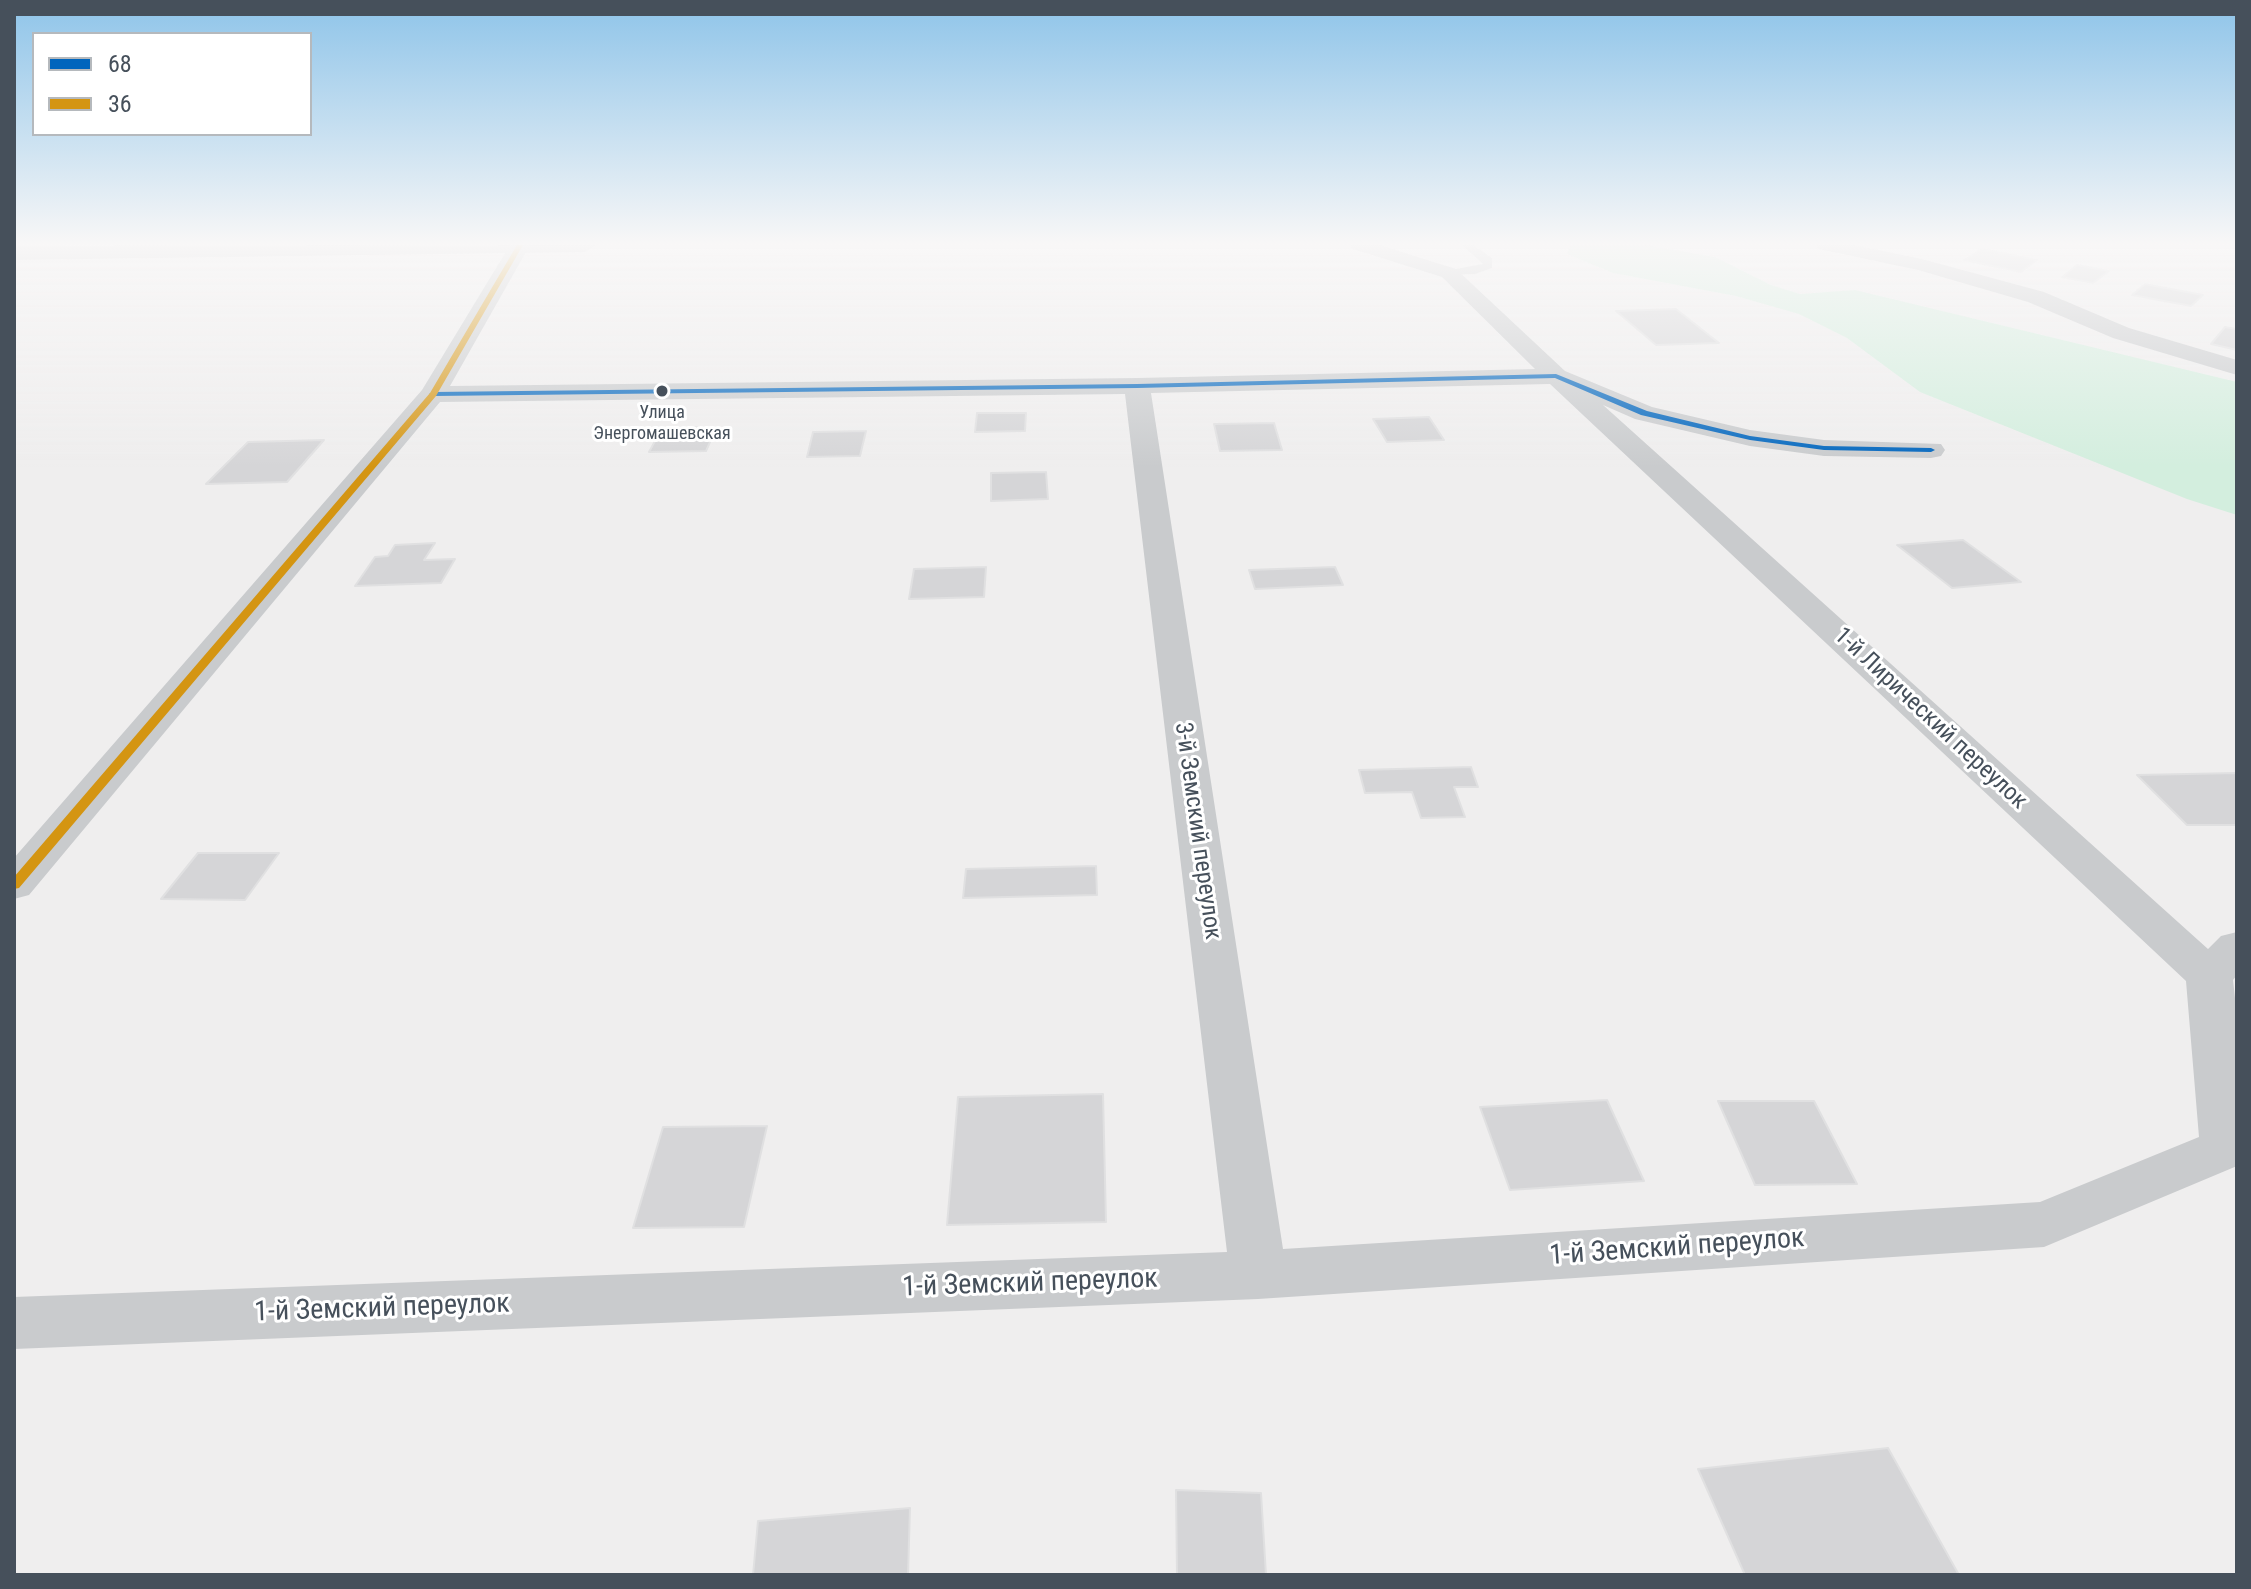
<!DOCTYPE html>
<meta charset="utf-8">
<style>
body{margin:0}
#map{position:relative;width:2251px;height:1589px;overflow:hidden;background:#efeeee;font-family:"Roboto Condensed",sans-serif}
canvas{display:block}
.frame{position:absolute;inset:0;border:16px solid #46505b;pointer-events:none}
.legend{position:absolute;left:32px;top:32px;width:280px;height:104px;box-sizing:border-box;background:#fff;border:2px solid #b5b9bd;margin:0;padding:10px 14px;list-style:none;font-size:24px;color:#46505b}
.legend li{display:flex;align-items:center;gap:16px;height:40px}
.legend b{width:40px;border:2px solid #b5b9bd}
</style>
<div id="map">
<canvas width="2251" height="1589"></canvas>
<div class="frame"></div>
<ul class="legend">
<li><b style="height:10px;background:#0065bd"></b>68</li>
<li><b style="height:10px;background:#d49512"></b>36</li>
</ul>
</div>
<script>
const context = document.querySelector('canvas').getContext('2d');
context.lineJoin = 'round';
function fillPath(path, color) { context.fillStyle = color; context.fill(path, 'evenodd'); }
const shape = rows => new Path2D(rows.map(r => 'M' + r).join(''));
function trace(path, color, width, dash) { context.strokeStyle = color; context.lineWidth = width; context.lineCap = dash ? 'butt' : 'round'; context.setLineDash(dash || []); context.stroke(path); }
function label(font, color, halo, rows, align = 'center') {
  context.font = font + ' "Roboto Condensed",sans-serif'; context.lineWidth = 6; context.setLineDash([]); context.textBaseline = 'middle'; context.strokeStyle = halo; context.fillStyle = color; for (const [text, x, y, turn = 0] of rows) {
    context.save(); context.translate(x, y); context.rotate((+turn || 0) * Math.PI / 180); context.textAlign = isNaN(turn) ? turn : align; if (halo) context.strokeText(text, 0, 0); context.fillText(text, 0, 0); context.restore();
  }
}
fillPath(shape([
 [1571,245,1645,245,1715,257,1771,285,1800,294,1855,290,2237,382,2237,515,2187,499,1920,392,1847,338,1799,314,1736,296,1613,273,1567,254]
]), '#d3eede');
const building = shape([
 [1982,249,2037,260,2021,272,1964,260,1982,249],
 [2077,265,2109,271,2093,283,2062,277,2077,265],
 [2145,284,2203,295,2191,306,2132,295,2145,284],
 [1676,309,1719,343,1656,345,1616,311,1676,309],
 [2225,327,2237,329,2237,350,2211,344,2225,327],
 [977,413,1026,413,1025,431,975,432,977,413],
 [1429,417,1444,440,1387,442,1373,419,1429,417],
 [1274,423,1282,450,1220,451,1214,424,1274,423],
 [717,427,706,451,649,452,662,428,717,427],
 [866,431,860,456,807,457,813,432,866,431],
 [324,440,287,482,206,484,248,442,324,440],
 [1046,472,1048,499,991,501,991,473,1046,472],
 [1963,540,2021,582,1952,588,1897,545,1963,540],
 [435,543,424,560,455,559,441,583,355,586,375,557,388,556,395,545,435,543],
 [986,567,984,597,909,599,914,569,986,567],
 [1335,567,1343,585,1255,589,1249,570,1335,567],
 [1471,767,1478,787,1454,787,1465,817,1421,818,1412,792,1365,793,1359,770,1471,767],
 [2237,773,2237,825,2187,825,2137,775,2237,773],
 [198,853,279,853,245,900,161,899,198,853],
 [1096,866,1097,895,963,898,966,869,1096,866],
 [1103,1094,1106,1222,947,1225,958,1097,1103,1094],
 [1607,1100,1644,1181,1510,1190,1480,1107,1607,1100],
 [1718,1101,1814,1101,1857,1184,1755,1185,1718,1101],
 [767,1126,744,1227,633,1228,663,1127,767,1126],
 [1888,1448,1959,1575,1745,1575,1698,1469,1888,1448],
 [1176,1490,1261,1493,1266,1575,1177,1575,1176,1490],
 [910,1508,908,1575,753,1575,758,1521,910,1508]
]);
fillPath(building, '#d5d5d7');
trace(building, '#e0e0e1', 2);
fillPath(shape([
 [1462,245,1473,245,1492,258,1492,268,1475,274,1445,275,1445,271,1483,264,1462,245]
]), '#c9cbcd');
fillPath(shape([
 [510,245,530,245,450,386,1137,378,1535,369,1442,277,1353,249,1350,245,1380,245,1456,269,1565,371,1652,407,1750,430,1824,440,1941,444,1945,450,1941,456,1931,458,1824,456,1750,446,1635,419,1603,405,2208,949,2221,936,2237,932,2237,975,2233,980,2237,1016,2237,1166,2044,1247,1258,1299,14,1349,14,1297,1227,1252,1125,394,440,402,29,895,14,899,14,858,422,390,510,245],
 [1550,384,2186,981,2199,1137,2040,1202,1283,1249,1151,393,1550,384],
 [1816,245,1854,245,1922,259,2044,292,2129,328,2237,360,2237,375,2113,338,2028,302,1918,270,1819,249,1816,245]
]), '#c9cbcd');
fillPath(shape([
 [596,245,585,252,14,260,14,246,596,245]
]), '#c9cbcd');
fillPath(shape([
 [1556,374,1647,411,1750,436,1824,446,1931,448,1935,450,1931,452,1824,450,1750,440,1641,415,1555,378,1137,388,433,396,429,394,433,392,1137,384,1556,374]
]), '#0065bd');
fillPath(shape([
 [517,245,523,245,436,396,19,888,14,889,14,877,430,393,517,245]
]), '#d49512');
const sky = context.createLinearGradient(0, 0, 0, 467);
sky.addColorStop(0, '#8ec4e9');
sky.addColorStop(0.52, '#f8f7f7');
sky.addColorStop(1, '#f8f7f700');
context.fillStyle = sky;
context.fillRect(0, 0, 2251, 467);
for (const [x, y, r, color] of [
 [662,391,7,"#46505b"]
]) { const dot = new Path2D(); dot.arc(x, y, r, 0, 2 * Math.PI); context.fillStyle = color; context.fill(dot); trace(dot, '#fff', 3); }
label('18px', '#46505b', '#fff', [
 ["Улица",662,413],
 ["Энергомашевская",662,434]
]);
label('24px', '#46505b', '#fff', [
 ["1-й Лирический переулок",1930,719,43],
 ["3-й Земский переулок",1197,831,82]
]);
label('28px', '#46505b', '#fff', [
 ["1-й Земский переулок",1677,1248,-4],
 ["1-й Земский переулок",1030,1284,-2],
 ["1-й Земский переулок",382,1309,-2]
]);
</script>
